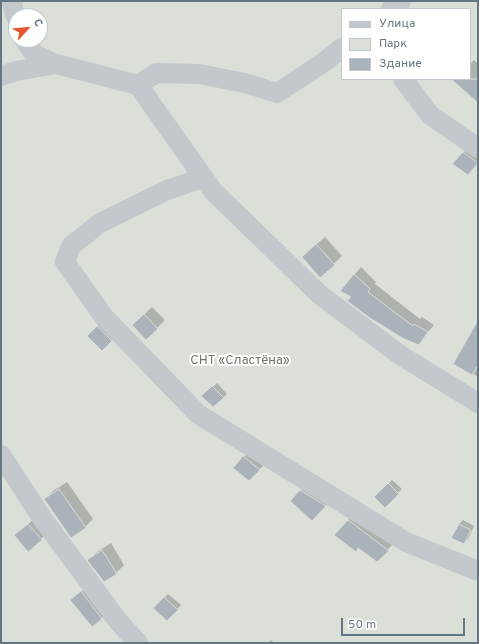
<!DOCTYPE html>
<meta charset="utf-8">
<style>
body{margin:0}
#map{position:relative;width:479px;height:644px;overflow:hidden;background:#fafaf8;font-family:Overpass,sans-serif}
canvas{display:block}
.frame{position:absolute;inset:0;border:2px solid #657683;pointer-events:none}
.legend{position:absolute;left:341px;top:8px;width:130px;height:72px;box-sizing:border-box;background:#fff;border:1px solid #c1c8cd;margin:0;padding:5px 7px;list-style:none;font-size:12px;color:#657683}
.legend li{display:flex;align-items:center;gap:8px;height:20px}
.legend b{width:20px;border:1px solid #c1c8cd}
.north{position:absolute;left:8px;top:8px;width:40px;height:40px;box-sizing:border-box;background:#fff;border:1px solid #c1c8cd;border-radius:50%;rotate:63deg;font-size:11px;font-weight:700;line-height:16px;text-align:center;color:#657683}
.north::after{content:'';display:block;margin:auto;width:14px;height:18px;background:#e4572e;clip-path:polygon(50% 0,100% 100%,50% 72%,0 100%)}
.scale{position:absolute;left:341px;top:618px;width:124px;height:18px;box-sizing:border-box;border:2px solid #657683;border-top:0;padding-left:5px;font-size:12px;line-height:14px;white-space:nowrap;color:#657683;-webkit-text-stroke:3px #fff;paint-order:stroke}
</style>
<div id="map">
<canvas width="479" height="644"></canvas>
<div class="frame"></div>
<ul class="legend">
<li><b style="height:5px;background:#c3c8cc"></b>Улица</li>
<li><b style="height:11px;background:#dadfd7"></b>Парк</li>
<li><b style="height:11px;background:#aab3b9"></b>Здание</li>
</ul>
<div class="north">С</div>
<div class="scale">50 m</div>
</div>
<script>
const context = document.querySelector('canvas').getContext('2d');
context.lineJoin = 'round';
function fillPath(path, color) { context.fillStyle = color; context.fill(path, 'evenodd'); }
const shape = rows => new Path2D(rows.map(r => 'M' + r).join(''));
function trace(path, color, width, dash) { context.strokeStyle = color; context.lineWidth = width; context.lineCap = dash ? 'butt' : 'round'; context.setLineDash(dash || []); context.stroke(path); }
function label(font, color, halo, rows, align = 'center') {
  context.font = font + ' Overpass,sans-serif'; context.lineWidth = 4; context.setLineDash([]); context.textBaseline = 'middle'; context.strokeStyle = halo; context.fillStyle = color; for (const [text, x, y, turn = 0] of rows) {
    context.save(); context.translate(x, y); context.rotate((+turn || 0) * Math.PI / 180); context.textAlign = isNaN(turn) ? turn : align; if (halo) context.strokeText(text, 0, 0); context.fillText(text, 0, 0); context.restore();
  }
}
fillPath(shape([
 [1,1,478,1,478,643,1,643],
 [342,9,470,9,470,79,342,79],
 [16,16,40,16,40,40,16,40]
]), '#dadfd7');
fillPath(shape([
 [474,60,478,64,478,95,456,79,470,79,470,64],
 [467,149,478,157,478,162,472,170,463,153],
 [325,237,342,256,320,277,311,249],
 [361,267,376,282,375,284,420,319,422,317,434,325,418,344,341,290],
 [152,307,165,320,146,339,133,325],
 [105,319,119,333,111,341,88,336],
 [478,327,478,377,455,363],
 [217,383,227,394,223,398,203,396],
 [252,449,267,462,249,480,244,457],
 [392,480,402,489,385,506,376,497],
 [67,482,93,519,85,527,71,536,45,499,53,491],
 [309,483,333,498,312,519,291,501],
 [355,513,394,543,377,561,359,548,356,551,348,520],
 [36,517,49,531,41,539,16,535],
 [463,520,474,526,468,539,464,542,452,538,459,524],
 [111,543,124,565,116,573,89,560,97,552],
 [86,588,105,615,92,626,75,597],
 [168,594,181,605,167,620,154,608],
 [271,640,275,643,268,643]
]), '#0003');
const building = shape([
 [451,79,478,79,478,103,451,79],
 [463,152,478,163,468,175,452,164,463,152],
 [316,244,335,265,320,278,302,257,316,244],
 [354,274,370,289,368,292,413,326,414,324,428,332,419,345,404,339,370,318,347,301,351,297,340,291,354,274],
 [144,314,158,329,146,340,132,325,144,314],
 [478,320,478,365,472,375,453,364,478,320],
 [97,326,112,341,102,351,87,336,97,326],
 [212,386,224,398,213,407,201,396,212,386],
 [243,456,260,470,249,481,233,468,243,456],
 [388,483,399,494,385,508,374,497,388,483],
 [59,489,86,528,71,538,44,499,59,489],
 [300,490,326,506,312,521,290,501,300,490],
 [348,520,389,551,377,562,358,548,356,552,334,535,348,520],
 [28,524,42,540,28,552,14,535,28,524],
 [459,524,471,530,464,544,451,538,459,524],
 [102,550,117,574,104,582,87,560,102,550],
 [81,591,102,619,92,627,70,600,81,591],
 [164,597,178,610,167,621,153,608,164,597]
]);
fillPath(building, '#aab3b9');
trace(building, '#dcdcda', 1);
trace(shape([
 [11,1,16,17],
 [391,9,401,1],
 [25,40,34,54,56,64],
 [1,76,16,71,56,64,138,85,213,191,319,294,400,355,478,403],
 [403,79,430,115,478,148],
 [138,85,156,73,199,74,245,83,277,93,324,62,342,48],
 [203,178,167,190,100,223,71,246,65,262,104,317,198,414,406,542,478,571],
 [1,455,42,518,118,621,138,643]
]), '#c3c8cc', 20);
label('13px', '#687a64', '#fff', [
 ["СНТ «Сластёна»",240,361]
]);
</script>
